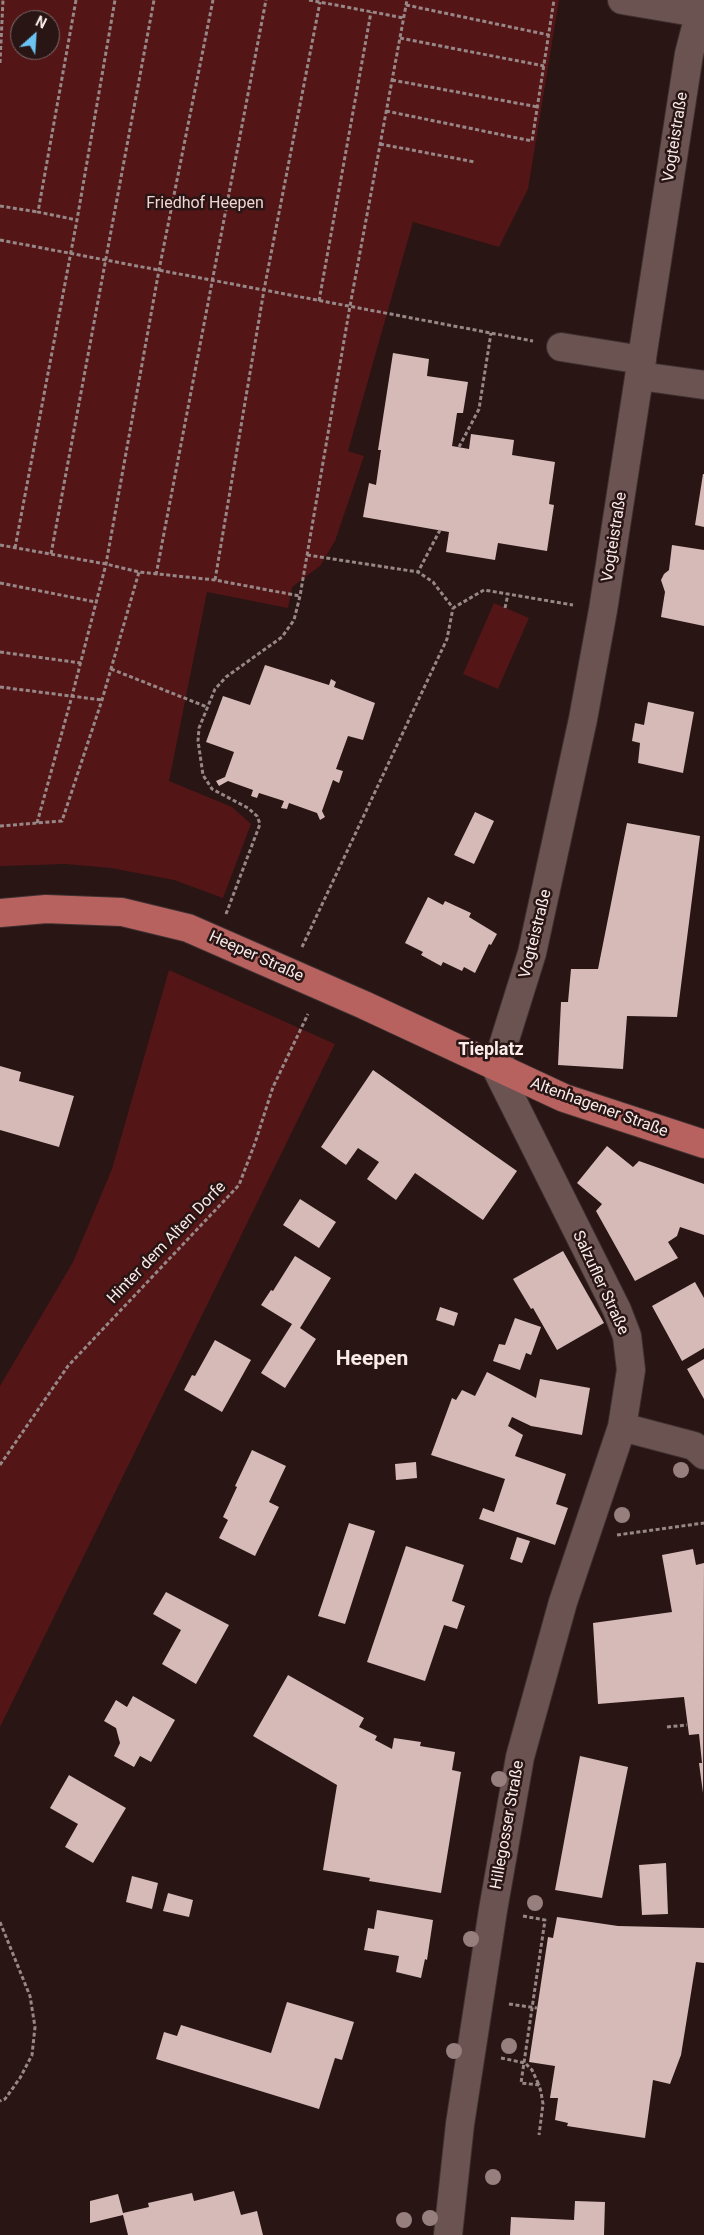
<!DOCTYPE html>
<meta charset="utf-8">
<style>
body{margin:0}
#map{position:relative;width:704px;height:2235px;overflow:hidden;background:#281514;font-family:Roboto,sans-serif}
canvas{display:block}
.north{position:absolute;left:10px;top:10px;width:50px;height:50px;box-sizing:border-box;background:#281514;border:1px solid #7c6b6a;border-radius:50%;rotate:26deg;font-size:14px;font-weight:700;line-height:20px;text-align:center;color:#f9ebea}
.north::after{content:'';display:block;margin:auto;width:18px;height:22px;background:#6ac3f1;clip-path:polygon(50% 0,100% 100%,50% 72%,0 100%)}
</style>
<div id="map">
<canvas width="704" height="2235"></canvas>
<div class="north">N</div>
</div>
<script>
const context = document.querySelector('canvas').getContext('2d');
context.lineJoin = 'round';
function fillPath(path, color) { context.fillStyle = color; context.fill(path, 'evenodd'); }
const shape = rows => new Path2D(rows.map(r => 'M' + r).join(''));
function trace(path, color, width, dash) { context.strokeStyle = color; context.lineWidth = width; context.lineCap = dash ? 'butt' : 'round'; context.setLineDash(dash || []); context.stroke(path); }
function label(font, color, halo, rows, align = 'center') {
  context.font = font + ' Roboto,sans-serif'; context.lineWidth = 5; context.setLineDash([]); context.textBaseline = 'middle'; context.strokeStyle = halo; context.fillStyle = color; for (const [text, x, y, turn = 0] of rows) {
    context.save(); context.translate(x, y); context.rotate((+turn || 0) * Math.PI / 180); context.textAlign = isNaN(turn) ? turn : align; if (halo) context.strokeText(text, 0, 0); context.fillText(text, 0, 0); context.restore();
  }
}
fillPath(shape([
 [0,0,559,0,528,189,499,247,413,222,348,451,364,456,335,541,320,566,292,587,288,608,207,592,169,781,232,807,251,824,223,898,174,880,111,868,66,864,0,866],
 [20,20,50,20,50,50,20,50],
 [494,603,529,618,498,689,463,674],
 [169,970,335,1044,0,1727,0,1386,73,1262,112,1169]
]), '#541517');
fillPath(shape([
 [393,353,429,359,427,376,468,382,463,413,457,413,452,446,469,449,471,434,514,440,512,455,555,462,549,504,554,505,547,551,498,543,495,560,446,552,449,532,363,517,369,483,376,485,381,450,378,450],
 [703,474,704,474,704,527,695,525],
 [672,545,704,550,704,626,661,617,665,592,661,580,664,574,669,570],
 [265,665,329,685,331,679,336,682,334,687,375,703,363,740,348,736,336,769,343,771,339,783,333,780,322,811,325,817,320,820,317,813,289,803,287,809,281,808,284,801,259,793,257,798,251,796,253,790,228,781,219,786,216,781,225,777,234,752,206,742,223,696,250,705],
 [648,702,694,712,683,773,638,763,640,743,632,741,635,723,644,725],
 [475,812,494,821,474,864,454,855],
 [627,823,700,836,677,1017,627,1016,623,1069,558,1065,561,1002,568,1002,571,969,598,969],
 [428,897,443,905,445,901,471,913,469,917,497,934,491,945,489,944,475,973,464,967,462,971,443,962,441,966,421,955,423,952,405,943],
 [0,1066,21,1072,19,1081,74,1096,59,1147,0,1130],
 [373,1070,517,1171,483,1220,415,1173,396,1200,367,1179,379,1162,358,1148,346,1165,321,1147],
 [607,1146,633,1167,639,1161,704,1184,704,1235,680,1227,677,1236,668,1242,678,1258,635,1281,596,1211,602,1204,577,1183],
 [300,1199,336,1222,319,1248,283,1225],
 [563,1251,604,1323,557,1350,533,1308,531,1309,513,1279],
 [295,1256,331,1278,300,1328,316,1339,285,1388,261,1373,292,1324,261,1305,271,1290,273,1291],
 [695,1282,704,1298,704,1348,682,1361,652,1306],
 [440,1307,458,1313,454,1326,436,1320],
 [515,1318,541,1327,531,1355,526,1353,520,1370,493,1361,499,1344,505,1345],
 [215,1340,251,1360,222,1412,184,1390,192,1375,195,1376],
 [704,1359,704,1399,687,1369],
 [487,1372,536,1398,540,1379,590,1388,582,1435,531,1426,512,1417,508,1426,523,1435,515,1456,566,1474,556,1504,568,1508,555,1545,479,1519,483,1508,494,1512,505,1479,431,1455,452,1398,456,1400,462,1390,475,1396],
 [252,1450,286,1466,269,1502,279,1507,255,1556,219,1538,228,1520,223,1517,237,1487,235,1486],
 [416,1462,417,1478,396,1480,395,1464],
 [349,1523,375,1531,345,1624,318,1616],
 [517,1537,530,1541,522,1563,510,1559],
 [406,1546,464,1565,452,1601,465,1606,457,1629,444,1625,425,1681,367,1662],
 [693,1549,696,1565,704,1563,703,1793,699,1763,702,1763,699,1734,689,1735,684,1697,598,1704,593,1623,672,1612,662,1555],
 [166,1592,229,1625,196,1684,162,1664,181,1630,153,1614],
 [288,1675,364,1718,359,1727,377,1736,375,1740,392,1749,394,1738,421,1742,420,1746,455,1752,452,1770,461,1772,441,1893,369,1881,370,1878,323,1870,337,1785,253,1736],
 [133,1696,175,1720,151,1762,140,1756,134,1767,114,1756,120,1743,116,1728,104,1721,116,1700,127,1707],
 [580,1756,628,1767,602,1898,555,1890],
 [69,1775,126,1808,93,1863,65,1847,78,1824,50,1808],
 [666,1863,668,1914,642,1915,639,1865],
 [132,1876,158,1883,152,1909,126,1902],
 [168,1893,193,1900,189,1917,163,1911],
 [377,1910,433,1920,427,1960,425,1959,421,1978,396,1972,399,1956,364,1950,368,1928,374,1929],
 [557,1917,618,1926,704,1928,704,1963,696,1962,681,2055,670,2084,653,2080,645,2138,567,2126,568,2123,555,2120,558,2098,550,2098,555,2066,529,2062,548,1937,553,1938],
 [287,2002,354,2022,342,2060,335,2058,319,2109,156,2059,164,2032,177,2036,181,2025,271,2053],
 [234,2191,241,2215,257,2211,263,2235,128,2235,123,2215,90,2223,90,2201,118,2194,123,2213,149,2207,148,2203,192,2193,194,2201],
 [575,2201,605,2202,604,2235,510,2235,511,2217,574,2220]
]), '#d5bab8');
const minor = shape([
 [622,0,699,13],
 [561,347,642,360],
 [640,376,704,385],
 [622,1427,694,1446,704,1455],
 [448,2235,460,2124,493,1910,520,1757,563,1602,622,1427,631,1370,627,1336,617,1310,496,1068,532,953,583,719,603,610,689,54,703,0]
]);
const major = shape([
 [0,913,46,909,122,912,188,928,364,1005,564,1098,704,1144]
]);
trace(minor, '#3f3130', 30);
trace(major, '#3f3130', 30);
trace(shape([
 [76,0,38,212,77,220],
 [309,0,404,18],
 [406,5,549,35],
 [400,38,544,66],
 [0,63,3,0],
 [392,80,538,107],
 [386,111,532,141,554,0],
 [380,144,475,162],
 [0,206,38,212],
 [0,240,533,341],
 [319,301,371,12],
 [459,447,479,409,491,333],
 [440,530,418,572,433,582,453,608,484,590,573,605],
 [0,545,106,564,139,572,215,580,300,596],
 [15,548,77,220,115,0],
 [51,554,154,0],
 [307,555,418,572],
 [156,575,266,0],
 [215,580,264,290,320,2],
 [0,583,96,602],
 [505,608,508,594],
 [0,652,81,663],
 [111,669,207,707],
 [0,687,102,700],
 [37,823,72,696,106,564,159,270,213,0],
 [0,826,62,821,102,700,139,572],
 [226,914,260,824,257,816,248,808,212,789,203,775,198,741,199,728,215,689,226,677,282,637,294,620,300,596,350,306,407,0],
 [302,947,447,639,453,608],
 [0,1465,68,1366,239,1185,255,1143,273,1087,308,1014],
 [617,1535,704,1523],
 [667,1727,687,1725],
 [523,1916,545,1920,521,2083,539,2085,541,2092,543,2104,539,2135],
 [0,1922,30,1996,35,2027,32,2055,20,2078,5,2099,0,2101],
 [509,2004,537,2008],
 [501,2058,525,2063,532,2070,539,2085]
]), '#978786', 3, [4, 2.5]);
trace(minor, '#6b5352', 28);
trace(major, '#b86260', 28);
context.fillStyle = '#977f7d';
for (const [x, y] of [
 [681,1470],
 [622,1515],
 [499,1779],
 [535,1903],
 [471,1939],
 [509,2046],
 [454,2051],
 [493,2177],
 [430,2218],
 [404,2220]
]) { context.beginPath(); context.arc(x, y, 8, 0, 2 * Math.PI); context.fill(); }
label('16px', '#f9ebea', '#281514', [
 ["Vogteistraße",676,137,-81],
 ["Vogteistraße",615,537,-81],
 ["Vogteistraße",536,934,-76],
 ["Heeper Straße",256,957,24],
 ["Altenhagener Straße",599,1108,20],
 ["Hinter dem Alten Dorfe",167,1243,-46],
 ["Salzufler Straße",600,1283,65],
 ["Hillegosser Straße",508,1825,-80]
]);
label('16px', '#f1d5d3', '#281514', [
 ["Friedhof Heepen",205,204]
]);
label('bold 18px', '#f9ebea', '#281514', [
 ["Tieplatz",491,1050]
]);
label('bold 21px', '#f9ebea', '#281514', [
 ["Heepen",372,1360]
]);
</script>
